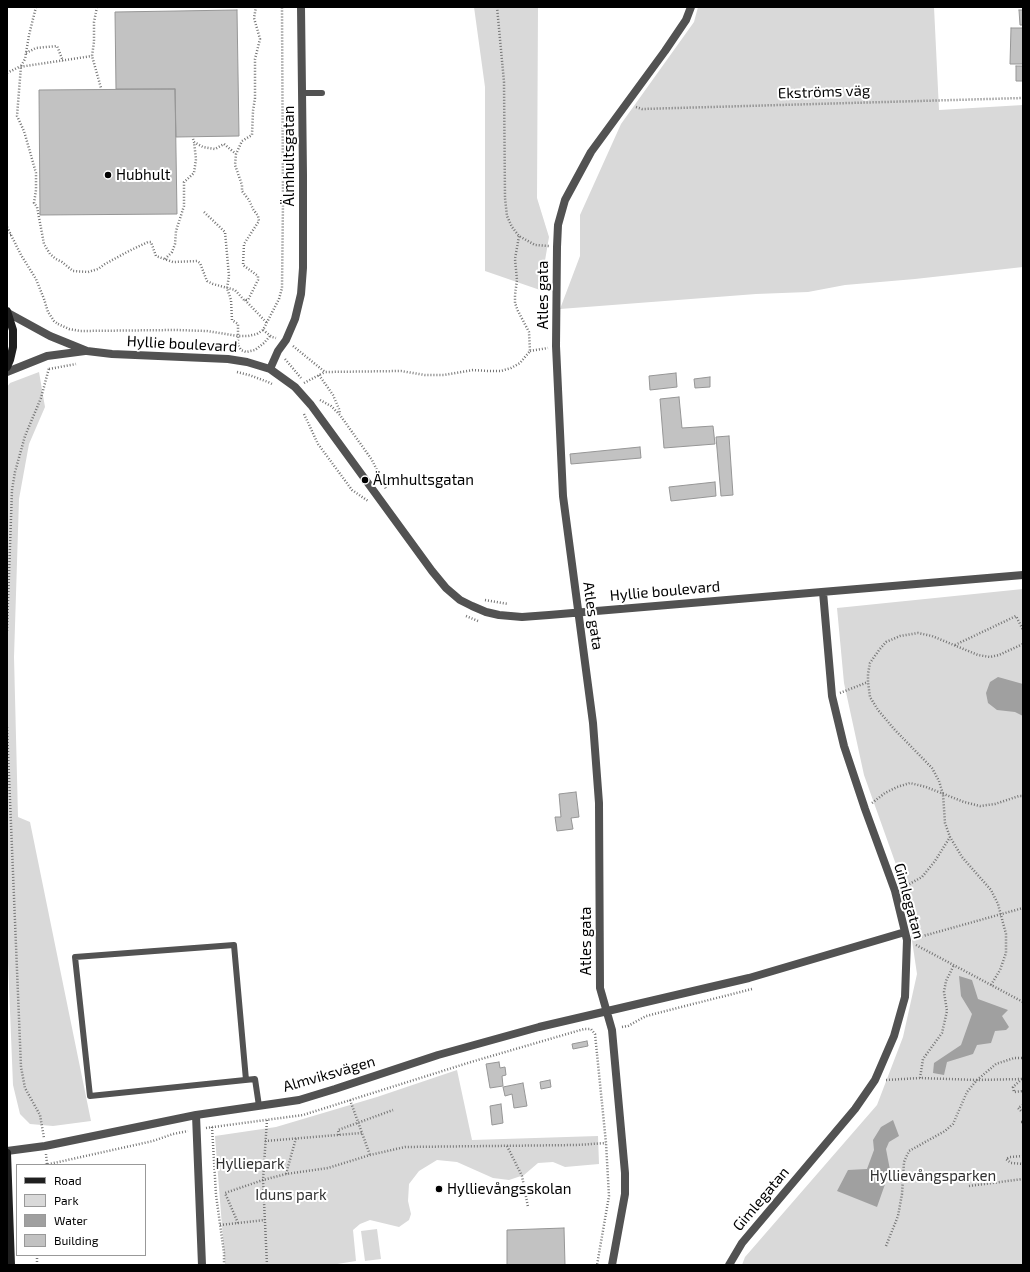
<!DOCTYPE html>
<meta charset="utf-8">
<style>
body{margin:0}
#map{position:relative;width:1030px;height:1272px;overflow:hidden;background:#fff;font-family:"Exo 2",sans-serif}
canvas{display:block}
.frame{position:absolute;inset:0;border:8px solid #000;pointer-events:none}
.legend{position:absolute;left:16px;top:1164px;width:130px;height:92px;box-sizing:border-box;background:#fff;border:1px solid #999;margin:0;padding:5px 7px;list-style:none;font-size:12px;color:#000}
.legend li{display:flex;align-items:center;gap:8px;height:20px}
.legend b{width:20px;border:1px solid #999}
</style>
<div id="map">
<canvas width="1030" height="1272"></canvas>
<div class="frame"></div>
<ul class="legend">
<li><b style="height:5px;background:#1f1f1f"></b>Road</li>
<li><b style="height:11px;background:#d9d9d9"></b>Park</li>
<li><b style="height:11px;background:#a0a0a0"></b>Water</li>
<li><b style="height:11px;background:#c2c2c2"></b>Building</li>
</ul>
</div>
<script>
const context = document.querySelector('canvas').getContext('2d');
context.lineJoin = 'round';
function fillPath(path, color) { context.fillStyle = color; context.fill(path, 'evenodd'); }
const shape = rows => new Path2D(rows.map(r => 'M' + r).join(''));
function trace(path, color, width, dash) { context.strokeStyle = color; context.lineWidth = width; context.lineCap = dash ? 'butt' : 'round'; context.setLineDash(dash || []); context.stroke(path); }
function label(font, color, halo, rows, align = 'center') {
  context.font = font + ' "Exo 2",sans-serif'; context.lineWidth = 4; context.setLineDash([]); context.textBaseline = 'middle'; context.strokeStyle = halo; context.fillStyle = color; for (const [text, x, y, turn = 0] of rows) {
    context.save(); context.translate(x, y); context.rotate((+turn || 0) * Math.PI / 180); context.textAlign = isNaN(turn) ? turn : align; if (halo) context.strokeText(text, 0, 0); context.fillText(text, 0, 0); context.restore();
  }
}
fillPath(shape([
 [474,7,538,7,537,198,549,237,540,290,485,271,485,87],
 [698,7,934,7,939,110,1023,105,1023,267,915,279,845,285,808,292,756,294,560,309,580,256,580,215,621,124,694,22],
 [39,372,45,407,29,444,19,499,14,657,18,817,30,822,91,1121,53,1126,30,1124,20,1114,13,1085,7,937,7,387,10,383],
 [1023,589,1023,1265,742,1265,745,1257,877,1105,903,1037,917,974,904,887,864,775,844,683,837,608],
 [457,1070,472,1140,598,1136,599,1164,565,1167,553,1162,538,1163,524,1175,509,1180,493,1178,457,1162,437,1160,419,1171,409,1184,408,1201,411,1214,409,1220,399,1227,370,1220,360,1224,353,1230,356,1261,331,1265,225,1265,215,1136,276,1127,377,1097],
 [377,1229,381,1259,365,1261,361,1231]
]), '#d9d9d9');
fillPath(shape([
 [998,677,1023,684,1023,716,1015,712,997,710,988,703,986,693,990,682],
 [959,976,972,980,978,999,1008,1010,1002,1016,1009,1027,1006,1030,995,1031,991,1043,977,1045,973,1054,947,1062,944,1075,933,1073,934,1063,961,1045,972,1014,961,996],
 [893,1120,899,1136,889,1142,886,1149,890,1170,877,1207,837,1191,848,1170,867,1169,874,1150,873,1140,881,1127]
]), '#a0a0a0');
const building = shape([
 [237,10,239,136,176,137,175,89,116,89,115,12,237,10],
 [1019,10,1023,10,1023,25,1020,25,1019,10],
 [1011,28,1023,28,1023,64,1010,64,1011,28],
 [1016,66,1023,66,1023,81,1016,81,1016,66],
 [175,89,177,214,40,215,39,90,175,89],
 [676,373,677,387,650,390,649,376,676,373],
 [710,377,710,387,695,388,694,379,710,377],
 [679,397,682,428,713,426,715,444,664,448,660,399,679,397],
 [729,436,733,495,721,496,716,437,729,436],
 [640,447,641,458,571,464,570,454,640,447],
 [715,482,716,496,671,501,669,487,715,482],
 [576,792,579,817,571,818,573,829,557,831,555,817,561,817,559,794,576,792],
 [587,1041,588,1046,573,1049,572,1044,587,1041],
 [499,1062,500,1068,505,1067,506,1075,502,1076,503,1086,490,1088,486,1064,499,1062],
 [550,1080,551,1087,541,1089,540,1082,550,1080],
 [523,1083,527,1106,514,1108,512,1094,505,1096,503,1087,523,1083],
 [501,1104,503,1123,492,1125,490,1106,501,1104],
 [564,1228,565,1265,507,1265,507,1230,564,1228]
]);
fillPath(building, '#c2c2c2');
trace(building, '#969696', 1);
trace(shape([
 [36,7,29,35,25,59,21,66,17,116,24,131,36,173,36,190,34,203,37,207,44,244,50,254,56,259,62,262,73,271,88,272,98,269,105,264,129,251,148,242,151,242,156,256,173,262,197,261,200,263,207,281,213,284,235,290,244,300,248,300,258,280,258,276,243,265,244,244,259,221,258,216,253,209,249,200,242,191,242,185,235,165,236,154,242,141,252,135,253,111,255,98,255,59,260,39,254,18,256,7],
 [97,7,94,22,94,42,92,56,101,88],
 [497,7,504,82,505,198,507,216,512,227,519,236,535,245,549,246],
 [26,53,36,48,57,46,63,61],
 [7,73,19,67,92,56],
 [636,107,642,109,1023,98],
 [193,139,194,142,203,147,215,149,224,144,236,154],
 [204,212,225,232,229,276,227,288,231,300,232,320,238,324,238,345,241,350,246,352,255,350,264,343,270,336],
 [7,227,21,255,36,279,44,299,48,312,54,321,58,324],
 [7,235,11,235],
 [165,259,172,252,175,244,176,231,184,206,184,182,194,173,196,159,194,142],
 [245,300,267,323],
 [58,324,69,329,80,331,176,330,207,331,238,336,248,336,257,334,263,330,279,299,282,288,283,201,282,7],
 [263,330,272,337,276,338],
 [293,346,325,372,401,371,425,375,444,375,473,370,488,371,501,371,511,368,520,363,530,351,529,332,518,311,515,303,515,295,517,280,515,259,519,236],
 [530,351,548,348],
 [285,359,301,378],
 [49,369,76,364],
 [237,372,249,375,268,382,272,384],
 [319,375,333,395,339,409,340,414],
 [304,383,325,372],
 [320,400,331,406,340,415,372,460,386,489],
 [304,414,318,444,352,490,368,501],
 [485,600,508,604],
 [466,616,478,621],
 [7,631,12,490,15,472,25,436,41,398,49,368],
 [955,645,1016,616,1023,630],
 [840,693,868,682],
 [7,727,21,1067,25,1088,40,1115,44,1138],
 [872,803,885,793,897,787,910,783,926,787,964,802,980,806,995,804,1019,796,1023,796],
 [904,887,922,877,935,861,950,837],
 [916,938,1023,908],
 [916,945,1023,1002],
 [991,985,1000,970,1006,953,1006,934,998,904,991,890,962,857,950,837,945,823,943,794,939,781,932,768,894,729,878,710,870,697,868,682,868,674,870,663,879,650,886,642,900,636,918,633,932,636,978,655,990,657,999,655,1023,644],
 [622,1027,628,1026,646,1016,752,989],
 [920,1078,923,1059,942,1033,947,1011,944,992,946,981,954,965],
 [1022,1079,1013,1087,1014,1092,1023,1091],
 [886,1080,920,1078,977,1080,1023,1079],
 [350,1100,370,1155],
 [1023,1105,1018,1108,1022,1112,1023,1112],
 [1021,1122,1023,1122],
 [212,1127,216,1195,224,1253,224,1265],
 [206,1128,303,1115,471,1062,584,1029,591,1029,595,1034,606,1143,609,1196,597,1265],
 [339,1135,338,1130,393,1110],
 [265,1141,362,1133],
 [507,1146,522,1176,528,1207],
 [46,1154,47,1164],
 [1023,1156,1010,1157,1006,1159,1011,1163,1023,1164],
 [45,1165,153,1141,173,1134,188,1131],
 [286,1174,296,1138],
 [969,1186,1023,1179],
 [238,1223,225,1193,263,1180,267,1120],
 [220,1225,265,1220],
 [886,1246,898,1216,902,1194,904,1162,909,1151,945,1131,953,1124,967,1092,977,1080,996,1064,1014,1058,1023,1058],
 [37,1255,37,1265],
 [267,1265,263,1180,286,1174,328,1168,370,1155,405,1147,577,1145,606,1143]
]), '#747474', 2.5, [1, 2]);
trace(shape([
 [303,93,322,93],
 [246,1080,234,945,75,957,90,1096,255,1079,259,1106]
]), '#525252', 6);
trace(shape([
 [8,313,50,336,87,351,112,354,228,359,247,362,270,369,295,387,311,405,432,571,446,588,460,600,472,606,486,612,499,615,522,617,549,615,1023,575],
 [270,369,278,351,286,340,295,319,301,294,303,268,303,175,301,7],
 [7,372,47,356,85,351],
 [196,1115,202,1265],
 [7,1151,45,1146,196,1115,299,1100,335,1089,438,1055,539,1027,749,978,905,932],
 [612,1265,625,1194,625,1173,612,1030,600,988,599,803,593,723,563,496,556,346,557,247,558,225,565,200,591,152,665,51,686,20,691,7],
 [729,1265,742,1243,855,1109,875,1080,894,1036,905,997,907,940,895,891,865,809,844,746,832,696,823,592]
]), '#525252', 8);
trace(shape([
 [7,311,13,330,13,347,10,360,7,367],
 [7,1153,11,1265]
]), '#1f1f1f', 8);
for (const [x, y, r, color] of [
 [108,175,4,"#000"],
 [365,480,4,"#000"],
 [439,1189,4,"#000"]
]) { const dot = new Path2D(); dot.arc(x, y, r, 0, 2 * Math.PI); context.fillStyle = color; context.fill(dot); trace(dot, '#fff', 1.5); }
label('15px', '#000', '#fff', [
 ["Ekströms väg",824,92,-2],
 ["Älmhultsgatan",289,156,-90],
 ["Atles gata",543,295,-90],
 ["Hyllie boulevard",182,344,3],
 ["Hyllie boulevard",665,591,-5],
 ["Atles gata",593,616,82],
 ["Gimlegatan",909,901,75],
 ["Atles gata",586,941,-90],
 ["Almviksvägen",329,1074,-16],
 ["Gimlegatan",761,1199,-50]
]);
label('15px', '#000', '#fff', [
 ["Hubhult",116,175],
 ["Älmhultsgatan",373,480],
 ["Hyllievångsskolan",447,1189]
], 'left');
label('15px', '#303030', '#fff', [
 ["Hylliepark",250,1164],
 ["Hyllievångsparken",933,1176],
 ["Iduns park",291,1195]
]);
</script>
